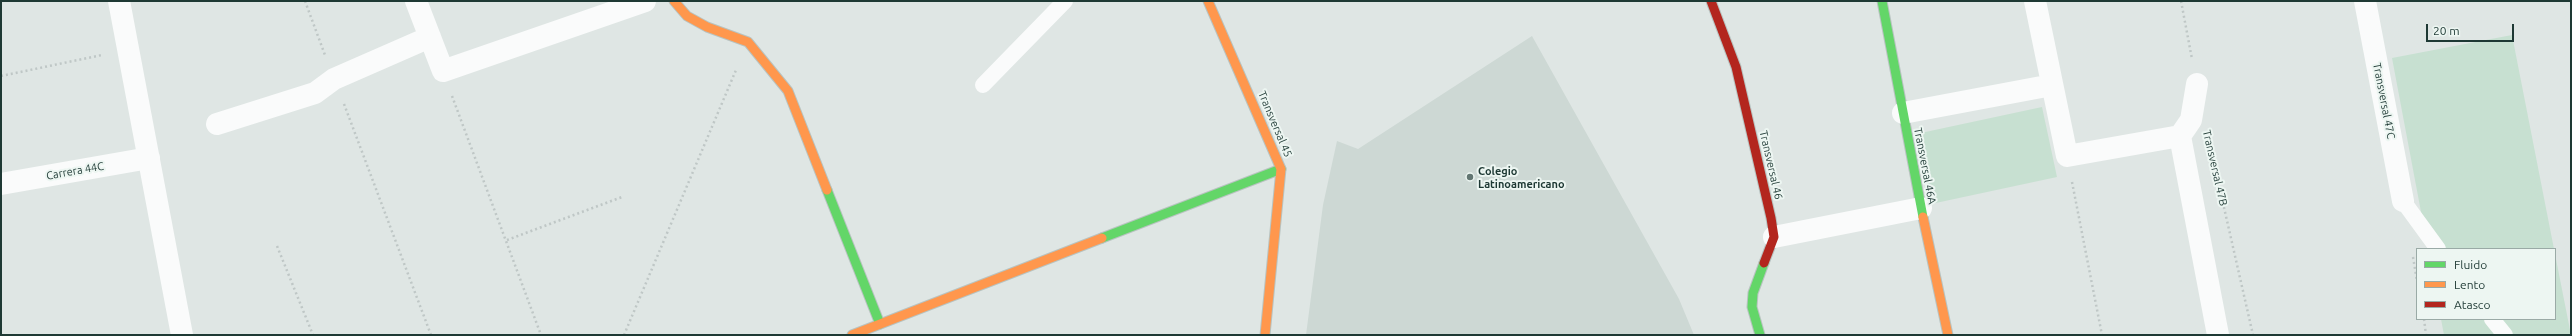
<!DOCTYPE html>
<style>
body{margin:0}
#map{position:relative;width:2572px;height:336px;overflow:hidden;background:#dfe6e4;font-family:Ubuntu,sans-serif}
canvas{display:block}
.frame{position:absolute;inset:0;border:2px solid #1e3934;pointer-events:none}
.legend{position:absolute;left:2416px;top:248px;width:140px;height:72px;box-sizing:border-box;background:#edf6f2;border:1px solid #9aaaa6;margin:0;padding:5px 7px;list-style:none;font-size:12px;color:#1e3934}
.legend li{display:flex;align-items:center;gap:8px;height:20px}
.legend b{width:20px;border:1px solid #9aaaa6}
.scale{position:absolute;left:2426px;top:24px;width:88px;height:18px;box-sizing:border-box;border:2px solid #1e3934;border-top:0;padding-left:5px;font-size:12px;line-height:14px;white-space:nowrap;color:#1e3934;-webkit-text-stroke:3px #edf6f2;paint-order:stroke}
</style>
<div id="map">
<canvas width="2572" height="336"></canvas>
<div class="frame"></div>
<ul class="legend">
<li><b style="height:5px;background:#63d668"></b>Fluido</li>
<li><b style="height:5px;background:#ff974d"></b>Lento</li>
<li><b style="height:5px;background:#b3261e"></b>Atasco</li>
</ul>
<div class="scale">20 m</div>
</div>
<script>
const context = document.querySelector('canvas').getContext('2d');
context.lineJoin = 'round';
function fillPath(path, color) { context.fillStyle = color; context.fill(path, 'evenodd'); }
const shape = rows => new Path2D(rows.map(r => 'M' + r).join(''));
function trace(path, color, width, dash) { context.strokeStyle = color; context.lineWidth = width; context.lineCap = dash ? 'butt' : 'round'; context.setLineDash(dash || []); context.stroke(path); }
function label(font, color, halo, rows, align = 'center') {
  context.font = font + ' Ubuntu,sans-serif'; context.lineWidth = 4; context.setLineDash([]); context.textBaseline = 'middle'; context.strokeStyle = halo; context.fillStyle = color; for (const [text, x, y, turn = 0] of rows) {
    context.save(); context.translate(x, y); context.rotate((+turn || 0) * Math.PI / 180); context.textAlign = isNaN(turn) ? turn : align; if (halo) context.strokeText(text, 0, 0); context.fillText(text, 0, 0); context.restore();
  }
}
fillPath(shape([
 [1532,36,1679,299,1694,335,1306,335,1323,205,1337,141,1358,149]
]), '#cdd8d4');
fillPath(shape([
 [2512,35,2554,249,2428,249,2392,58],
 [2042,107,2057,177,1931,204,1916,134],
 [2555,254,2571,335,2444,335,2441,319,2555,319]
]), '#c7e0d1');
const fast = shape([
 [1882,1,1923,217],
 [827,190,880,324],
 [1102,238,1281,169],
 [1760,335,1752,307,1753,293,1764,263]
]);
const slow = shape([
 [674,1,687,16,707,27,748,42,788,91,827,190],
 [1208,1,1281,169,1265,335],
 [1923,217,1948,335],
 [852,335,1102,238]
]);
const jam = shape([
 [1711,1,1736,67,1771,218,1774,237,1764,263]
]);
trace(fast, '#b8c3c0', 11);
trace(slow, '#b8c3c0', 11);
trace(jam, '#b8c3c0', 11);
trace(shape([
 [305,1,325,55],
 [2181,1,2192,59],
 [1,76,102,55],
 [452,96,541,335],
 [344,104,431,335],
 [2215,168,2253,335],
 [2072,182,2102,335],
 [507,240,622,197],
 [277,246,313,335],
 [2413,257,2417,281],
 [2424,319,2426,335],
 [624,335,736,70]
]), '#bfc7c6', 2.5, [2, 3]);
trace(shape([
 [983,85,1065,1],
 [2403,201,2438,249],
 [2492,319,2505,335]
]), '#fafbfb', 16);
trace(shape([
 [119,1,182,335],
 [416,1,443,71,645,1],
 [2035,1,2067,156,2180,136,2191,120,2197,84],
 [2365,1,2403,201],
 [1903,113,2052,85],
 [217,124,315,93,334,79,430,37],
 [2180,136,2218,335],
 [1,184,149,158],
 [1774,237,1921,208]
]), '#fafbfb', 22);
trace(fast, '#63d668', 9);
trace(slow, '#ff974d', 9);
trace(jam, '#b3261e', 9);
for (const [x, y, r, color] of [
 [1470,177,4,"#627672"]
]) { const dot = new Path2D(); dot.arc(x, y, r, 0, 2 * Math.PI); context.fillStyle = color; context.fill(dot); trace(dot, '#edf6f2', 1.5); }
label('11px', '#1e3934', '#edf6f2', [
 ["Transversal 47C",2384,101,79],
 ["Transversal 45",1275,124,67],
 ["Transversal 46",1771,165,77],
 ["Transversal 46A",1925,166,79],
 ["Transversal 47B",2215,168,77],
 ["Carrera 44C",75,171,-10]
]);
label('bold 11px', '#1e3934', '#edf6f2', [
 ["Colegio",1478,171],
 ["Latinoamericano",1478,184]
], 'left');
</script>
